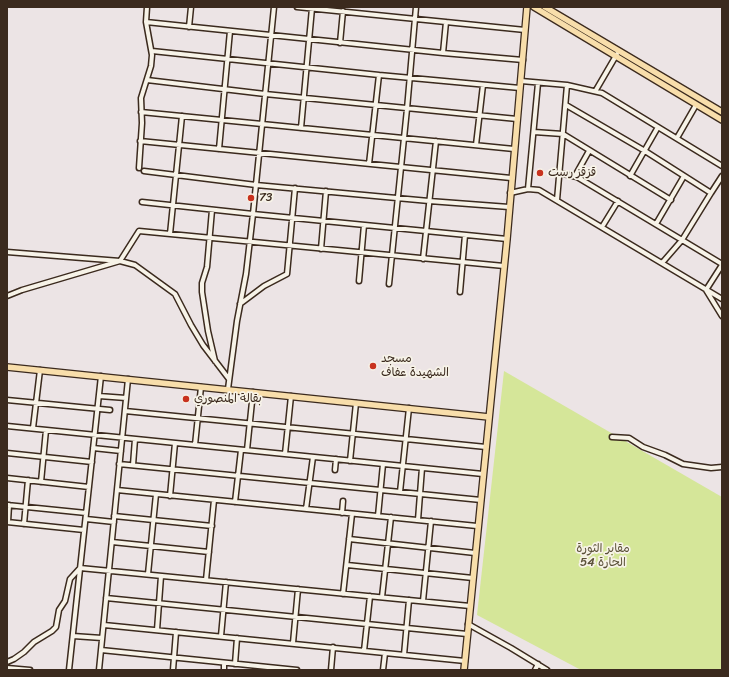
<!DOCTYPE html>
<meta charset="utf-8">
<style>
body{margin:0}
#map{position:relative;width:729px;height:677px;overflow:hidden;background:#ece4e5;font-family:Sriracha,sans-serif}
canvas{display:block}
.frame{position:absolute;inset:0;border:8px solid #3b2a1e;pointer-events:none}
</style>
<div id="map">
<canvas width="729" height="677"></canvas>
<div class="frame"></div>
</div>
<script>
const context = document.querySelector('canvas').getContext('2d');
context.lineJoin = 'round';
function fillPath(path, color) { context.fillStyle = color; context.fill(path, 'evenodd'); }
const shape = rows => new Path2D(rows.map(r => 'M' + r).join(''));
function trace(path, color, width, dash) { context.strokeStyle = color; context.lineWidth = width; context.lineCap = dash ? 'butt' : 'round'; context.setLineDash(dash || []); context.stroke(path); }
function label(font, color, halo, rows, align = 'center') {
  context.font = font + ' Sriracha,"Playpen Sans Arabic",sans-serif'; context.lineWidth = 3.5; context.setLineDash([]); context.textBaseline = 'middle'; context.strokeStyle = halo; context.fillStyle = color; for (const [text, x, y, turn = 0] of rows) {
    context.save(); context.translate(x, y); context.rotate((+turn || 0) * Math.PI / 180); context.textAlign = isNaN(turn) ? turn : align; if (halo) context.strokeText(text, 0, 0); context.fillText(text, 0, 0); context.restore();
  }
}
fillPath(shape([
 [504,371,722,497,722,670,581,670,477,615]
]), '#d5e699');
const minor = shape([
 [297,7,525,30],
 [146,22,443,53,523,60],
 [189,27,191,7],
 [340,43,343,11],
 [152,51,379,75,520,88],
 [443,53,446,22],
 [147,80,265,94,517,119],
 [521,81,567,85,602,93,722,166],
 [596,90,617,54],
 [566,105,645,151,711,193,682,240,662,263],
 [141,112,514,149],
 [301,128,312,8],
 [534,132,563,134,671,200],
 [677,138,696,105],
 [140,141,511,178],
 [476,145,483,85],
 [219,149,230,31],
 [369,164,379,75],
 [139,168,142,123,141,98,151,66,152,55,146,22,147,7],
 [144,171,256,185,429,201,509,207],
 [559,173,577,177,722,264],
 [575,176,589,151],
 [630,176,658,127],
 [528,189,538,83],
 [510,193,528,189,539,190,722,299],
 [711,193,722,176],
 [557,200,567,85],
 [142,202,253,214,507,239],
 [212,210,207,267,202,283,202,292,208,331,215,361],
 [656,224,684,176],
 [602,227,618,201],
 [170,234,182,116],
 [321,249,326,191],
 [7,252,120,261,135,265,175,294,191,325,203,345,229,379],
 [423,259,436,141],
 [722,265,706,290,722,316],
 [359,281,364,225],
 [389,284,407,109,416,7],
 [460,292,465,235],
 [7,296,22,290,120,261,139,231,504,266],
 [240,304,264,286,287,274,295,188],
 [228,389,237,321,246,274,253,214,274,7],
 [99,396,126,398],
 [7,400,110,410],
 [125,411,486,447],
 [7,426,483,474],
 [33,428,40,370],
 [612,437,629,438,643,447,665,455,683,464,711,468,722,467],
 [195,445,201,387],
 [93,448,121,451],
 [247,450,253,392],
 [7,453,92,462],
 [285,454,291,396],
 [350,461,356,403],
 [119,464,481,500],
 [133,465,135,439],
 [335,470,336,459],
 [7,478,89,487],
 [41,482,46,430],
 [117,490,477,526],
 [400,492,409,408],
 [170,496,175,443],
 [235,502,241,450],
 [7,505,86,513],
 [306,509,313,457],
 [342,513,343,501],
 [114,516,212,526],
 [378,516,383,464],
 [86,519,114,522],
 [418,520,422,468],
 [7,522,84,530],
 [8,522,9,505],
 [24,524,28,480],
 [349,539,475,553],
 [112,542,209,552],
 [347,565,473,578],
 [148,574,156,494],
 [206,580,214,500],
 [343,594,352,514],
 [382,597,391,517],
 [106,598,467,634],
 [423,601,431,521],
 [468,624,511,648,547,670],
 [104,625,465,661],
 [157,630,161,576],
 [73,636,102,638],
 [221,636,226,582],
 [293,643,298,589],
 [101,650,297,670],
 [364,651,370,596],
 [404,655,409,600],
 [7,662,14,659,24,652,34,642,52,631,56,627,59,610,65,601,70,579,80,568,470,606],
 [235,664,237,638],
 [7,668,30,670],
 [69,670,101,376],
 [99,670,128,379],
 [173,670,176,632],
 [224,670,224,663],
 [331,670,333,647],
 [383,670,385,653],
 [535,670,538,664]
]);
const major = shape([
 [534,7,722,120],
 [545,7,722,112],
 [7,367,489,417],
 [464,670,507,239,527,7]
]);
trace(minor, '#3b2a1e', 7);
trace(major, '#3b2a1e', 8);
trace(minor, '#f7f3e8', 4);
trace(major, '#f8deab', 5.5);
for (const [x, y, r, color] of [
 [540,173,4,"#c8321e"],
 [251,198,4,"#c8321e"],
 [373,366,4,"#c8321e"],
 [186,399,4,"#c8321e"]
]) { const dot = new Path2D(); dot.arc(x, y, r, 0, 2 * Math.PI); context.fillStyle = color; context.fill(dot); trace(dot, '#f7f3e8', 1.5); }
label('12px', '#3b2a1e', '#f7f3e8', [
 ["قزقز رست",548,173],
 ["73",259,198],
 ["مسجد",381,359],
 ["الشهيدة عفاف",381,373],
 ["بقالة المنصوري",194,399]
], 'left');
label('12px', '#5a5037', '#f7f3e8', [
 ["مقابر الثورة",603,549],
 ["الحارة 54",603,563]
]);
</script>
